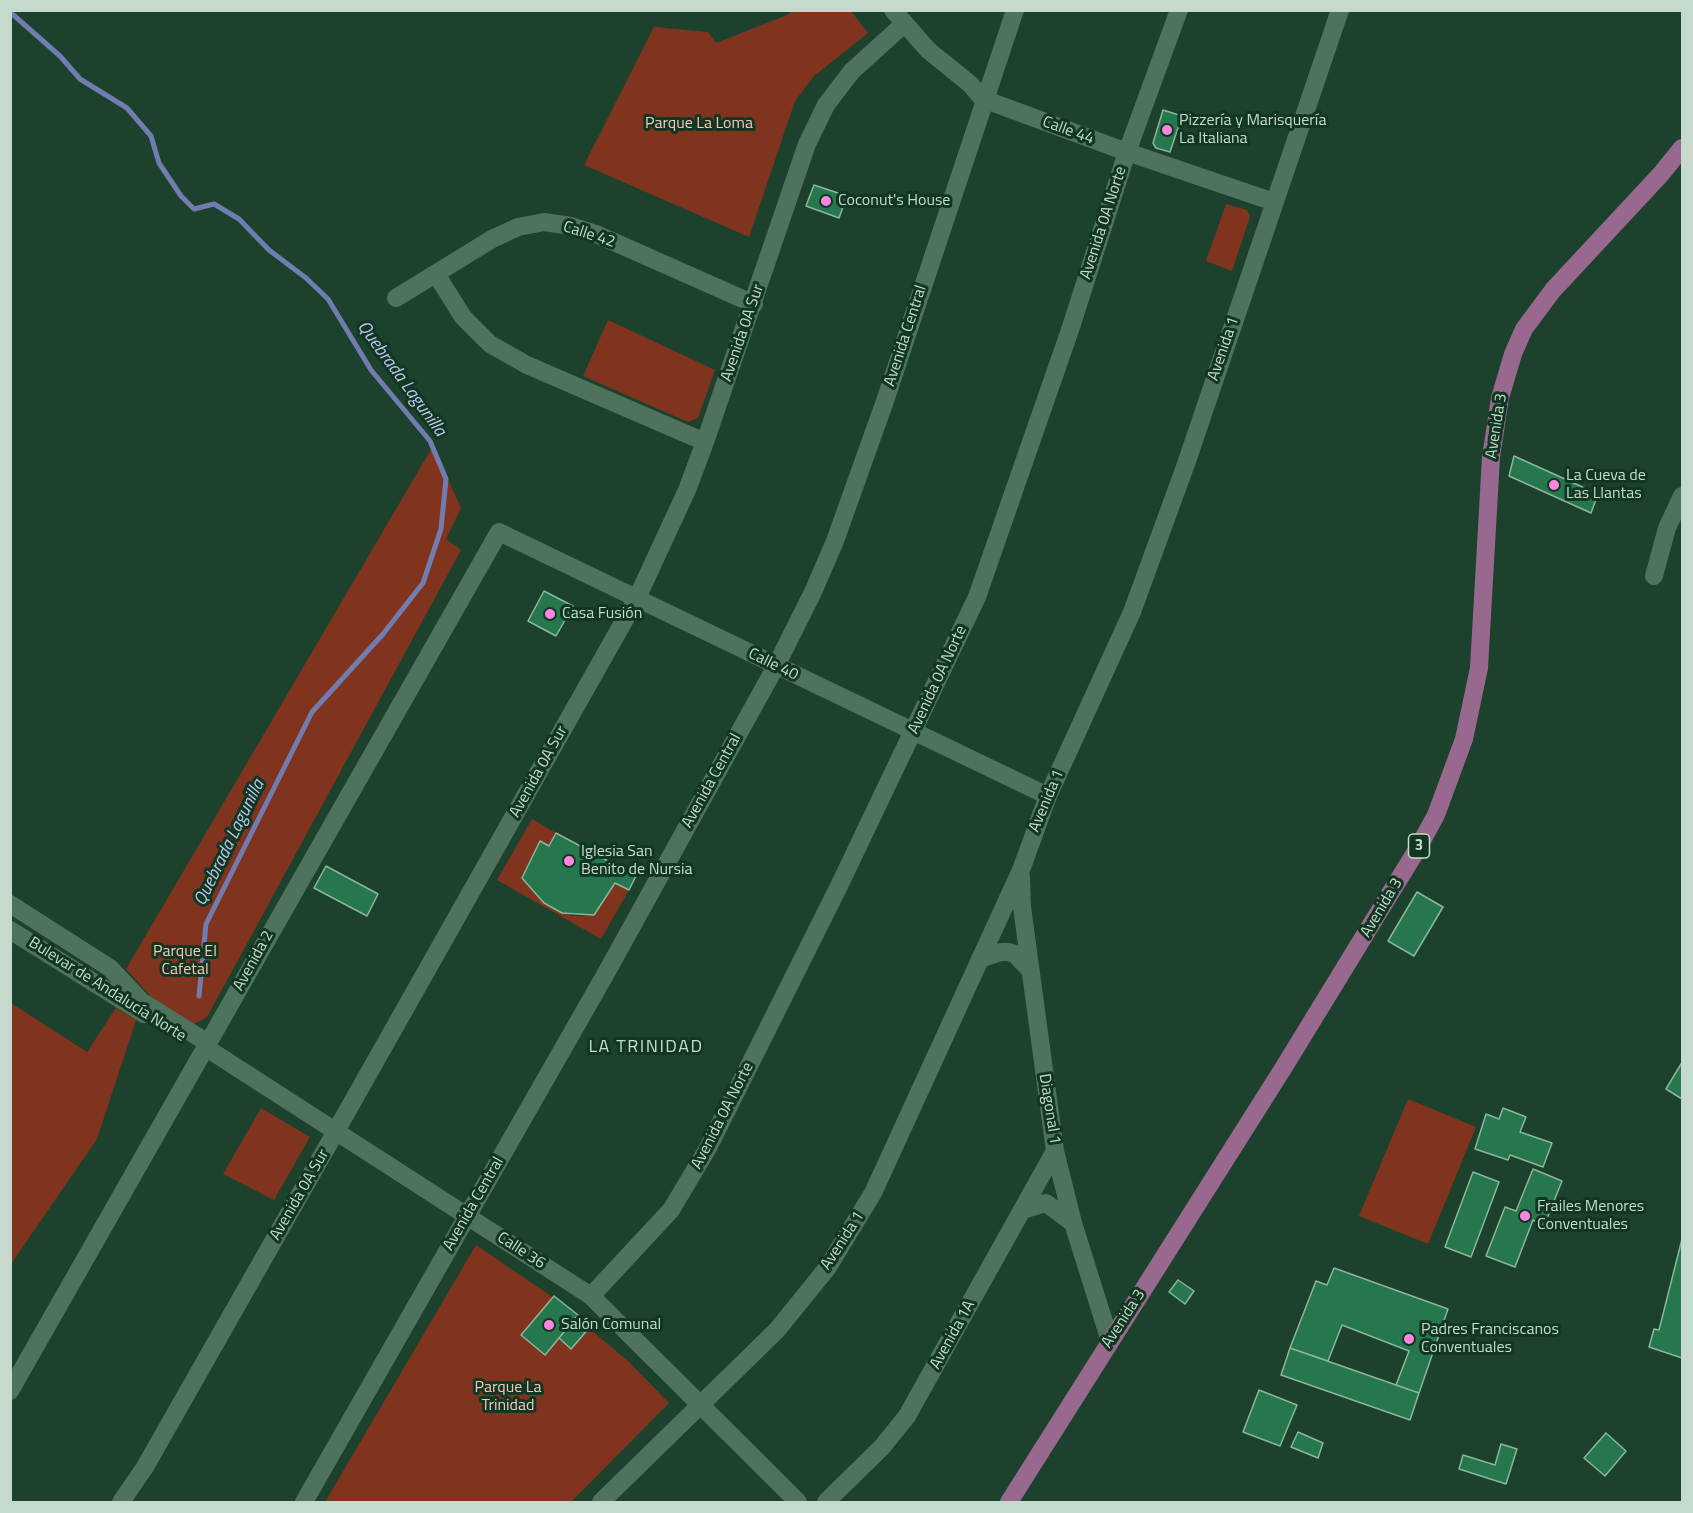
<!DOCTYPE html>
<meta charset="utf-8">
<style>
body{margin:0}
#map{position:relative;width:1693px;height:1513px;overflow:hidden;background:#1c412c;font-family:"Titillium Web",sans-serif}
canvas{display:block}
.frame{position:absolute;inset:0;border:12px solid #c5dacc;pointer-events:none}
</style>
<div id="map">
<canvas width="1693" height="1513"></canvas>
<div class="frame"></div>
</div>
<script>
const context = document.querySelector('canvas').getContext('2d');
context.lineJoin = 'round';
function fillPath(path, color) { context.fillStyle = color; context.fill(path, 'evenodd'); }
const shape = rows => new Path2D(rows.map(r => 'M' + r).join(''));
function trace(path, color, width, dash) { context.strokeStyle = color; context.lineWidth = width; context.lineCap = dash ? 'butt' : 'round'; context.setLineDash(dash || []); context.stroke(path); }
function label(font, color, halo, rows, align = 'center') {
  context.font = font + ' "Titillium Web",sans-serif'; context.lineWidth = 6; context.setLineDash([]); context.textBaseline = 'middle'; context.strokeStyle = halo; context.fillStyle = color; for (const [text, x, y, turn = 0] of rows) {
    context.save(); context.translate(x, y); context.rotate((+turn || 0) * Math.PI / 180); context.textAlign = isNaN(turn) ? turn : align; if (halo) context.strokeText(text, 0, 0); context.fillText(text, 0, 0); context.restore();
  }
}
fillPath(shape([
 [851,11,868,33,814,76,795,101,749,237,584,165,654,27,708,32,716,43,787,15,793,11],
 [1226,204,1247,210,1250,217,1232,271,1206,261],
 [608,320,715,370,698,418,688,422,583,376],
 [433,446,461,508,446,539,461,550,207,1017,194,1024,154,1000,126,969],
 [532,819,556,833,549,846,540,842,522,878,553,909,572,916,593,915,615,883,629,890,601,939,497,880],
 [11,1003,87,1052,116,1008,136,1020,97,1139,11,1264],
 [1408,1099,1476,1127,1428,1244,1359,1216],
 [261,1108,310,1137,274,1200,223,1174],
 [476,1245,548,1294,628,1361,669,1403,571,1502,325,1502]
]), '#80341e');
trace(shape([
 [10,12,60,56,80,79,127,108,151,136,159,163,181,196,194,209,214,204,239,219,269,250,306,278,328,299,371,370,430,441,446,479,441,529,423,583,383,634,312,712,206,924,199,996]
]), '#717cb0', 5);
const building = shape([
 [1163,110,1182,116,1170,152,1156,148,1153,143,1163,110],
 [814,185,847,196,839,218,806,206,814,185],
 [1514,456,1598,494,1591,513,1509,476,1514,456],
 [544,591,573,606,556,636,528,621,544,591],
 [556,833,636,876,629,890,615,883,594,915,562,913,544,903,522,878,540,841,549,846,556,833],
 [326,866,378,894,367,916,314,888,326,866],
 [1417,892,1443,907,1414,956,1388,941,1417,892],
 [1681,1064,1682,1065,1682,1099,1666,1089,1681,1064],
 [1503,1108,1526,1117,1520,1132,1552,1143,1543,1167,1510,1155,1508,1160,1475,1149,1486,1114,1499,1119,1503,1108],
 [1533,1169,1562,1181,1544,1226,1533,1220,1515,1267,1486,1256,1505,1207,1516,1211,1533,1169],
 [1473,1172,1499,1182,1471,1257,1445,1247,1473,1172],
 [1682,1239,1682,1358,1649,1347,1654,1329,1659,1330,1682,1239],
 [1334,1268,1448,1309,1419,1393,1396,1385,1409,1351,1342,1325,1328,1361,1290,1348,1316,1281,1327,1285,1334,1268],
 [1178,1280,1194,1291,1185,1304,1169,1292,1178,1280],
 [554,1296,578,1315,545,1355,521,1335,554,1296],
 [578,1315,590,1327,571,1349,559,1338,578,1315],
 [1290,1348,1419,1393,1410,1420,1281,1375,1290,1348],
 [1259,1390,1297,1405,1280,1446,1243,1432,1259,1390],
 [1298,1432,1323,1443,1318,1458,1291,1447,1298,1432],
 [1606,1433,1626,1451,1605,1476,1584,1458,1606,1433],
 [1501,1444,1517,1449,1506,1484,1459,1469,1463,1455,1495,1465,1501,1444]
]);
fillPath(building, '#27774e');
trace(building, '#8db59c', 1.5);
trace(shape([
 [893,10,928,50,970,84,983,99,1127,152,1274,202],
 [436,274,463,317,490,344,527,365,705,442],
 [396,298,492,239,518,227,544,222,571,226,596,234,754,304],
 [1654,576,1667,528,1682,496],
 [1021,876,1022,907,1055,1151,1073,1223,1110,1341],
 [10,904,110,968,142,1002,208,1043],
 [10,930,144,1014],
 [980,959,1001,952,1008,952,1015,954,1030,970],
 [205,1047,591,1296,798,1502],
 [1023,1210,1046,1203,1073,1223],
 [591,1296,671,1210,708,1148,839,886,977,597,1070,330,1127,152,1179,10],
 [10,1391,499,532,1048,796],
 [121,1502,145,1467,336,1131,637,598,687,490,705,442,807,144,826,105,852,71,904,24],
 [304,1502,605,975,776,666,813,592,835,541,885,401,1015,10],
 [601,1502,777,1330,828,1267,873,1193,1021,870,1048,796,1132,612,1186,464,1340,10],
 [826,1502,882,1447,907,1416,1055,1151]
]), '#4d735c', 18);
trace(shape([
 [1009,1502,1284,1067,1418,848,1436,815,1464,739,1479,668,1491,457,1500,398,1513,354,1524,329,1553,290,1661,174,1682,148]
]), '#98688f', 18);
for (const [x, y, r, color] of [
 [1167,130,6,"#fe86e1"],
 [826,201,6,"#fe86e1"],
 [1554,485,6,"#fe86e1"],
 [550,614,6,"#fe86e1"],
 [569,861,6,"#fe86e1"],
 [1525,1216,6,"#fe86e1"],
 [549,1325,6,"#fe86e1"],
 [1409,1339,6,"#fe86e1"]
]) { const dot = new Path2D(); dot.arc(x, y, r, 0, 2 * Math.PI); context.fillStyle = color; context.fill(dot); trace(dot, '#113723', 2); }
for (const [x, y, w] of [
 [1419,846,21]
]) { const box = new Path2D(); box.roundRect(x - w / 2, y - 12, w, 24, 4.5); context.fillStyle = '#113723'; context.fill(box); trace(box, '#c5dacc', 1.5); }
label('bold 15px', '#c5dacc', null, [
 ["3",1419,846]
]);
label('16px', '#c5dacc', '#113723', [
 ["Pizzería y Marisquería",1179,121],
 ["La Italiana",1179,139],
 ["Coconut's House",838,201],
 ["La Cueva de",1566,476],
 ["Las Llantas",1566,494],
 ["Casa Fusión",562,614],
 ["Iglesia San",581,852],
 ["Benito de Nursia",581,870],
 ["Frailes Menores",1537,1207],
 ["Conventuales",1537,1225],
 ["Salón Comunal",561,1325],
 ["Padres Franciscanos",1421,1330],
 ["Conventuales",1421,1348]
], 'left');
label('16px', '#fac6b7', '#113723', [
 ["Parque La Loma",699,124],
 ["Parque El",185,952],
 ["Cafetal",185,970],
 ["Parque La",508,1388],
 ["Trinidad",508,1406]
]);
label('16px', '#c5dacc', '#113723', [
 ["Calle 44",1068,131,20],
 ["Avenida 0A Norte",1104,223,-72],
 ["Calle 42",589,235,18],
 ["Avenida 0A Sur",743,333,-71],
 ["Avenida Central",906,336,-72],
 ["Avenida 1",1224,349,-71],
 ["Avenida 3",1497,426,-81],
 ["Calle 40",773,665,26],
 ["Avenida 0A Norte",938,680,-65],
 ["Avenida 0A Sur",539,772,-61],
 ["Avenida Central",712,781,-61],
 ["Avenida 1",1047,801,-67],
 ["Avenida 3",1382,908,-59],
 ["Avenida 2",254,961,-61],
 ["Bulevar de Andalucía Norte",107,990,32],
 ["Diagonal 1",1049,1109,81],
 ["Avenida 0A Norte",723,1116,-63],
 ["Avenida 0A Sur",300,1195,-60],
 ["Avenida Central",474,1204,-60],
 ["Avenida 1",843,1241,-57],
 ["Calle 36",521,1251,33],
 ["Avenida 3",1124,1319,-57],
 ["Avenida 1A",953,1335,-61]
]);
label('italic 18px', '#bdc5f1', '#113723', [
 ["Quebrada Lagunilla",401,379,54],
 ["Quebrada Lagunilla",230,843,-64]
]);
context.letterSpacing = '1.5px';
label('18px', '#c5dacc', '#113723', [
 ["LA TRINIDAD",646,1048]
]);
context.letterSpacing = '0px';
</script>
